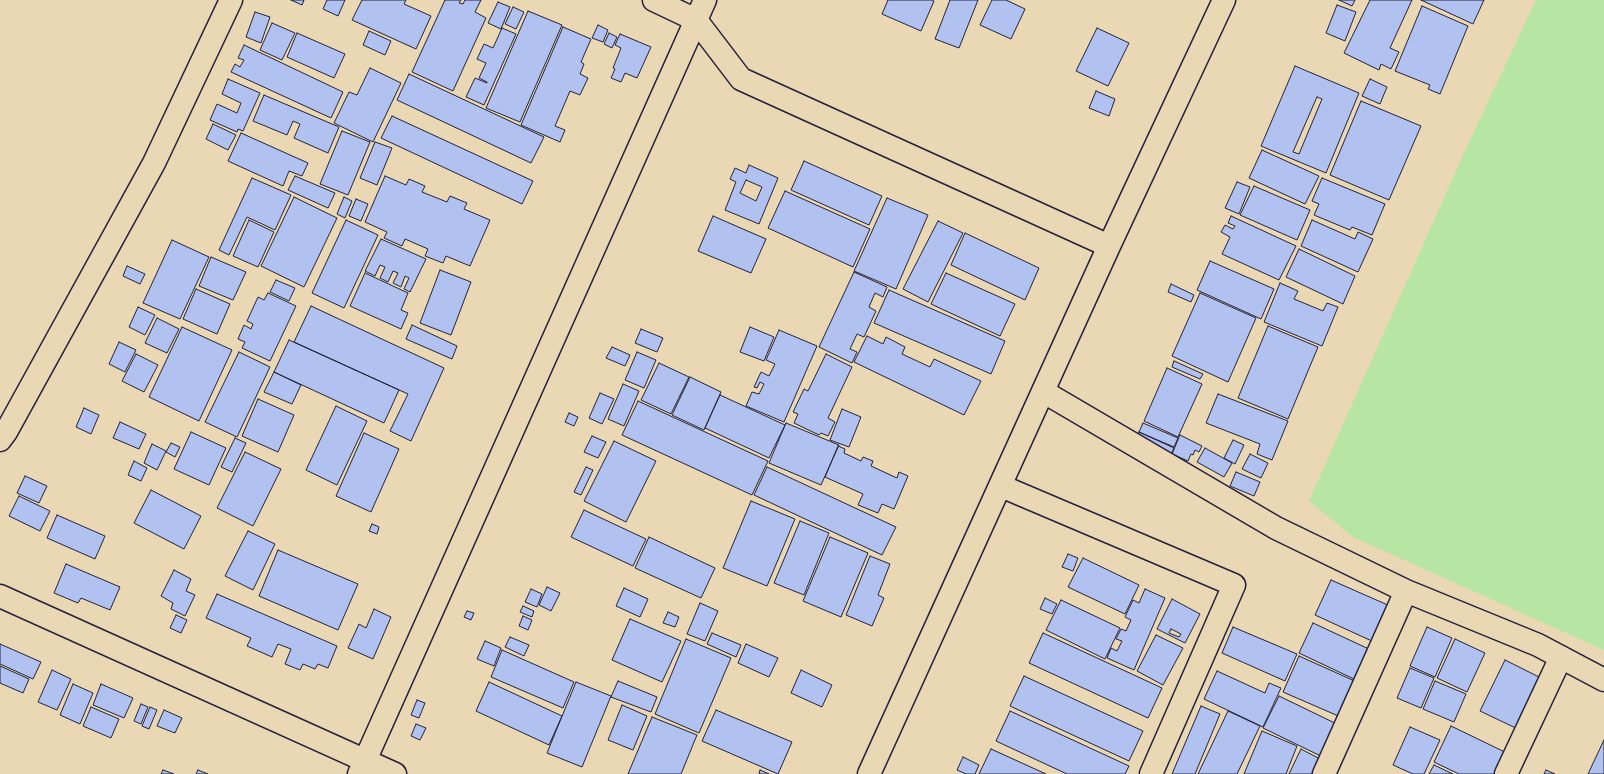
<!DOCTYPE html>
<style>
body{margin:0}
canvas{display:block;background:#ead8b5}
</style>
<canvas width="1604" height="774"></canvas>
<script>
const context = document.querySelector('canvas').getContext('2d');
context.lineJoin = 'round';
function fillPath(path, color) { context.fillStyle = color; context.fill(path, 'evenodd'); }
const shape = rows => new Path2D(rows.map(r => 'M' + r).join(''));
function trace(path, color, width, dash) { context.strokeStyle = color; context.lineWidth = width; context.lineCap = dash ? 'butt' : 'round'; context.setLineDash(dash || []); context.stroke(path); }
fillPath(shape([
 [1536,0,1604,0,1604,650,1353,537,1309,501,1464,153]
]), '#b7e5a3');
const building = shape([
 [291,0,304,0,302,5,291,0],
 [327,0,345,0,338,16,323,9,327,0],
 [362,0,406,0,404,4,431,16,416,49,352,20,362,0],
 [445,0,461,0,459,3,463,4,465,0,481,0,475,12,486,18,453,91,412,72,445,0],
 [888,0,932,0,934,1,921,31,882,14,888,0],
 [950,0,978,0,959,48,935,39,950,0],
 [992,0,1006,0,1025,9,1011,39,980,25,992,0],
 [1339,0,1355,0,1352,6,1339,0],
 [1370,0,1412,0,1390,48,1399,52,1391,69,1381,64,1379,70,1344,53,1370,0],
 [1421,0,1484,0,1473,24,1421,0],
 [498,2,510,7,501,29,488,23,498,2],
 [1337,5,1356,12,1345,41,1326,33,1337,5],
 [1422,6,1468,26,1440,94,1428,89,1430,85,1395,71,1422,6],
 [513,7,524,12,516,29,505,24,513,7],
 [528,11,562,25,520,122,486,108,528,11],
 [255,12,270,17,261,43,246,37,255,12],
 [272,23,295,33,282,60,260,50,272,23],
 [598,25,608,30,603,42,592,38,598,25],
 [563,27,591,39,581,62,584,64,580,74,588,78,580,95,570,91,555,126,565,130,560,142,521,125,563,27],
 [502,28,516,34,484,105,466,97,475,78,487,83,487,82,479,78,486,63,477,59,484,44,493,48,502,28],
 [1097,28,1129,43,1108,86,1076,71,1097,28],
 [369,31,391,41,385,55,363,45,369,31],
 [297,33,345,54,334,78,287,57,297,33],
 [609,33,617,37,612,48,604,44,609,33],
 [620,34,651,47,637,78,625,73,621,82,611,78,615,69,613,68,621,48,615,45,620,34],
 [244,45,343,92,331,118,231,72,235,64,240,67,244,60,238,58,244,45],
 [1295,66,1359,93,1326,173,1261,146,1295,66],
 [1317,97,1322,99,1299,154,1293,152,1317,97],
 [370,68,401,83,373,142,334,123,349,92,357,95,370,68],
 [409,74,544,137,531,163,397,100,409,74],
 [228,79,260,93,243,131,238,129,237,132,210,120,217,104,237,113,241,103,222,94,228,79],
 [1370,79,1387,87,1380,104,1362,96,1370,79],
 [1096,91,1115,99,1109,116,1089,108,1096,91],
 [264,95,339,127,328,153,294,138,300,124,293,121,287,135,253,121,264,95],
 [1361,101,1421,126,1389,200,1330,175,1361,101],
 [392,116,533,181,522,204,381,138,392,116],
 [213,124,236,135,228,150,206,139,213,124],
 [342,131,370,142,348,195,320,184,342,131],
 [241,133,308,163,302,176,289,171,283,186,228,161,241,133],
 [375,142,392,148,377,185,360,178,375,142],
 [1262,150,1319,176,1305,204,1249,178,1262,150],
 [804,161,882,196,869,225,791,190,804,161],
 [749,165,778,178,759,224,725,210,736,182,730,179,735,168,746,173,749,165],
 [746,180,762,187,756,201,740,193,746,180],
 [295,176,335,193,328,208,288,190,295,176],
 [385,176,406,185,409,179,425,186,422,192,447,202,450,196,467,203,464,209,490,220,470,266,446,256,443,263,425,256,428,249,405,239,402,246,384,238,387,232,365,222,385,176],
 [252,178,291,195,275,230,247,217,229,255,219,250,252,178],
 [1322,178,1385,204,1372,235,1352,227,1350,230,1314,215,1319,204,1312,201,1322,178],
 [1237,182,1250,187,1239,214,1225,208,1237,182],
 [1254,186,1310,210,1297,240,1240,215,1254,186],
 [785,191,870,229,853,267,768,228,785,191],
 [294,197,337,218,304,287,261,266,294,197],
 [344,197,352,201,345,218,337,214,344,197],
 [887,198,928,215,896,289,854,271,887,198],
 [356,199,368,204,361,221,349,216,356,199],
 [713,216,766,239,751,273,698,251,713,216],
 [1231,216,1296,246,1279,280,1222,254,1230,237,1221,232,1225,225,1233,229,1235,226,1228,223,1231,216],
 [249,220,274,232,258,267,233,256,249,220],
 [346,220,378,235,344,308,312,293,346,220],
 [1312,220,1355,239,1358,232,1373,239,1358,272,1301,246,1312,220],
 [938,221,963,233,928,302,903,289,938,221],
 [965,233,1039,268,1025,300,951,265,965,233],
 [381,239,426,259,410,292,404,289,409,278,405,276,401,287,393,283,398,273,393,271,388,282,380,278,385,267,380,265,375,276,365,271,381,239],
 [172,240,209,257,180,319,143,303,172,240],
 [1299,249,1355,276,1343,304,1286,277,1299,249],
 [211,257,246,272,233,300,199,286,211,257],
 [1210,261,1274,289,1261,319,1197,290,1210,261],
 [127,266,145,274,140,284,123,276,127,266],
 [440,270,471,282,451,335,420,323,440,270],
 [854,272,887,287,883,297,875,293,869,307,876,311,864,337,857,334,850,349,857,352,852,363,819,347,854,272],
 [365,273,408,293,401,310,408,313,401,329,350,306,365,273],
 [946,273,1015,304,1000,336,931,304,946,273],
 [276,280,295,288,289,301,270,292,276,280],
 [1280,283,1298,291,1294,299,1323,311,1327,303,1338,307,1322,346,1264,322,1280,283],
 [1171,284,1194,295,1191,302,1168,292,1171,284],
 [196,289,230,304,217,334,183,319,196,289],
 [889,290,1005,341,991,374,874,323,889,290],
 [268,293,296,306,270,361,242,348,245,342,238,339,244,325,251,329,253,324,247,321,258,297,264,300,268,293],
 [1200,293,1256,318,1228,382,1172,356,1200,293],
 [311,306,444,368,411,441,390,431,408,394,294,342,311,306],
 [138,307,155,315,145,335,129,327,138,307],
 [157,318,179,329,167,353,145,343,157,318],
 [412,325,457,346,452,359,406,339,412,325],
 [1268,326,1318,347,1288,419,1238,398,1268,326],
 [182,327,232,350,199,421,149,397,182,327],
 [750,327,774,337,764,361,740,352,750,327],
 [641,329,663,338,657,352,635,343,641,329],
 [779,330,817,346,784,422,746,406,752,392,759,394,764,384,760,382,757,388,754,387,761,372,769,376,775,364,766,360,779,330],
 [867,336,883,344,886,337,905,347,902,354,930,367,934,359,981,381,964,415,854,362,867,336],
 [289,340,399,390,384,423,274,372,289,340],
 [119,342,136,350,125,372,109,364,119,342],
 [612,347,630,355,625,366,606,358,612,347],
 [239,352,270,367,237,437,205,422,239,352],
 [637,352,656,360,644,388,625,380,637,352],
 [136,354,158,365,144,392,122,381,136,354],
 [826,354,852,367,828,418,835,422,828,436,821,433,819,435,794,423,798,414,793,412,804,389,808,391,826,354],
 [1174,361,1203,374,1200,379,1172,367,1174,361],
 [659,363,689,377,671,414,641,400,659,363],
 [1167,368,1202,384,1178,437,1144,421,1167,368],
 [274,372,301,385,292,404,264,392,274,372],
 [690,377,721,392,704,430,672,415,690,377],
 [623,384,639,391,624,426,608,419,623,384],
 [600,393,614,399,602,424,589,418,600,393],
 [1218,394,1288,421,1272,460,1257,454,1260,444,1206,423,1218,394],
 [720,395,785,425,769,458,705,428,720,395],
 [258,399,294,415,278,452,242,436,258,399],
 [638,401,768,461,752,495,622,435,638,401],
 [336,406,367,421,337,485,306,470,336,406],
 [84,408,99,415,91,434,76,427,84,408],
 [842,409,861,417,849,447,830,440,842,409],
 [569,413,578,417,574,426,565,422,569,413],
 [120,422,146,434,139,449,113,438,120,422],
 [786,423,839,445,821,485,769,463,786,423],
 [1143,423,1178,438,1174,447,1139,432,1143,423],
 [191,432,226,448,209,485,174,469,191,432],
 [1139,432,1174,448,1171,454,1168,452,1164,459,1133,444,1139,432],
 [364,433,399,449,371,512,336,496,364,433],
 [1180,435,1202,446,1199,452,1195,450,1193,455,1191,454,1188,461,1172,454,1180,435],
 [592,436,606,442,598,458,584,452,592,436],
 [235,438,246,443,232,472,221,467,235,438],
 [1233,440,1244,445,1235,464,1224,458,1233,440],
 [614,441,656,461,626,522,584,501,614,441],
 [171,443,180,447,175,457,166,452,171,443],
 [152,444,166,451,157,470,144,463,152,444],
 [838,446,845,449,844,453,861,461,863,457,873,461,871,466,897,478,899,472,908,476,894,509,882,504,878,513,858,505,863,494,825,477,838,446],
 [1205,448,1232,463,1224,477,1197,462,1205,448],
 [245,452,281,469,253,526,217,508,245,452],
 [1250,454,1268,463,1261,478,1242,469,1250,454],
 [134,461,147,468,141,481,128,475,134,461],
 [586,467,593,470,581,495,574,492,586,467],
 [767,467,896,527,882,555,754,495,767,467],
 [1236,472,1260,482,1254,496,1230,486,1236,472],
 [25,476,47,486,39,503,17,493,25,476],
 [151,490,201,516,184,549,134,523,151,490],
 [19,496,50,511,40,531,9,516,19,496],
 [751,501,795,519,767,586,723,568,751,501],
 [584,510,646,539,633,566,571,537,584,510],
 [57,515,105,536,95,559,47,538,57,515],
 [800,521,829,533,804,595,774,583,800,521],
 [372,524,379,527,377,534,369,531,372,524],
 [248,531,275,544,253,590,225,576,248,531],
 [649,537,715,568,701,598,635,568,649,537],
 [830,537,868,553,841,617,803,601,830,537],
 [278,550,358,584,338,630,259,596,278,550],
 [1068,554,1078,558,1073,571,1062,567,1068,554],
 [870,556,890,564,878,595,884,598,872,626,846,615,870,556],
 [1083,558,1139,585,1125,614,1068,587,1083,558],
 [66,564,120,587,110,610,81,598,78,603,54,593,66,564],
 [174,570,191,579,186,591,195,595,185,616,171,609,173,603,161,596,174,570],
 [1331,580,1390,606,1374,642,1315,615,1331,580],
 [547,587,560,593,551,611,539,605,547,587],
 [624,588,648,599,640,617,616,606,624,588],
 [531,589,542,594,537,607,525,602,531,589],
 [1145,589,1165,598,1134,670,1107,658,1111,648,1117,651,1122,641,1116,639,1121,629,1126,631,1131,620,1125,617,1133,600,1139,603,1145,589],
 [217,594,337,646,328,668,318,664,315,669,303,664,300,670,285,664,291,649,278,644,272,657,247,646,251,638,206,618,217,594],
 [1045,598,1057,604,1052,614,1040,609,1045,598],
 [1172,599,1200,614,1185,643,1157,629,1172,599],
 [1171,629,1181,634,1179,637,1169,633,1171,629],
 [1061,600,1120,628,1105,659,1046,630,1061,600],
 [700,603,718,611,705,641,687,634,700,603],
 [523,606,534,611,532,617,520,612,523,606],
 [374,609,391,617,373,659,348,648,359,624,366,628,374,609],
 [467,611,474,613,471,620,464,617,467,611],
 [668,612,679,617,675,627,663,623,668,612],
 [176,615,187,620,181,633,170,628,176,615],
 [523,616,532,620,528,630,519,626,523,616],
 [630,619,681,641,662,682,612,660,630,619],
 [1313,623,1371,650,1356,680,1299,653,1313,623],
 [1233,627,1297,654,1285,681,1222,653,1233,627],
 [1427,627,1452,638,1435,677,1410,666,1427,627],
 [712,633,741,645,736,657,707,644,712,633],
 [1043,633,1162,688,1148,718,1029,663,1043,633],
 [1156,635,1183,648,1163,685,1137,671,1156,635],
 [510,637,529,645,524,656,505,647,510,637],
 [686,639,731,658,699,733,655,714,686,639],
 [1455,639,1485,653,1467,692,1437,678,1455,639],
 [485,641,501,648,494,666,477,659,485,641],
 [0,644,41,662,33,679,0,664,0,644],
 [746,644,778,658,769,677,738,663,746,644],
 [502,650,574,682,563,708,491,677,502,650],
 [1299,656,1359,683,1343,718,1283,692,1299,656],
 [1505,660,1547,681,1522,731,1480,711,1505,660],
 [0,666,29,679,23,693,0,683,0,666],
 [1410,668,1434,678,1421,708,1397,698,1410,668],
 [52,670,71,679,57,710,38,702,52,670],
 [801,670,832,685,822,707,791,693,801,670],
 [1217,671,1265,693,1269,683,1281,688,1263,727,1204,699,1217,671],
 [1024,676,1143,731,1129,761,1010,706,1024,676],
 [618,681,657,697,651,712,611,697,618,681],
 [1435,681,1466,694,1454,722,1423,709,1435,681],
 [489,682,562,716,549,745,476,711,489,682],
 [576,682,611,696,582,767,547,753,576,682],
 [73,684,93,693,80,724,60,715,73,684],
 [101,684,133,698,124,718,93,705,101,684],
 [1279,696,1343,727,1327,759,1263,728,1279,696],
 [417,700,425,703,419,718,411,715,417,700],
 [141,704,148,707,141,724,134,721,141,704],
 [622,705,647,716,633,750,608,740,622,705],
 [1201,706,1220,714,1195,774,1172,774,1201,706],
 [91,707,119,719,111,738,83,726,91,707],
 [150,707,157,710,149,729,142,726,150,707],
 [164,710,182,718,175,733,157,726,164,710],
 [716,710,792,742,778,774,702,741,716,710],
 [1010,711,1129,766,1125,774,1067,774,996,741,1010,711],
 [1228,711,1260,726,1237,774,1198,774,1228,711],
 [652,717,697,735,681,774,628,774,652,717],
 [416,724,426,728,420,740,411,736,416,724],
 [1451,726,1513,756,1505,774,1459,774,1434,762,1451,726],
 [1410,727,1440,740,1424,774,1413,774,1393,765,1410,727],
 [1262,731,1297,746,1286,774,1244,774,1262,731],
 [1604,740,1604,774,1588,774,1604,740],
 [991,749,1046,774,979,774,991,749],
 [1301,749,1322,760,1316,774,1289,774,1301,749],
 [963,757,979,765,975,774,966,774,957,770,963,757],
 [1434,765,1453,774,1429,774,1434,765],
 [163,770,174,774,161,774,163,770],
 [198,770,208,774,196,774,198,770],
 [760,770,769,774,759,774,760,770],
 [1546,770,1555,774,1544,774,1546,770]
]);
fillPath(building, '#b1c2f1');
trace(building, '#22223b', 1);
const minor = shape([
 [654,0,696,20,741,79,1109,246],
 [1044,392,1276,528,1406,591,1538,645,1604,680],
 [0,440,6,432,154,163,231,0],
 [1001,486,1234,585,1151,774],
 [0,596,395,774],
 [359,774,705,0],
 [869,774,1109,246,1224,0],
 [1324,774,1406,591],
 [1506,774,1561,657]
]);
trace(minor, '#22223b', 25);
trace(minor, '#ead8b5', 22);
</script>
